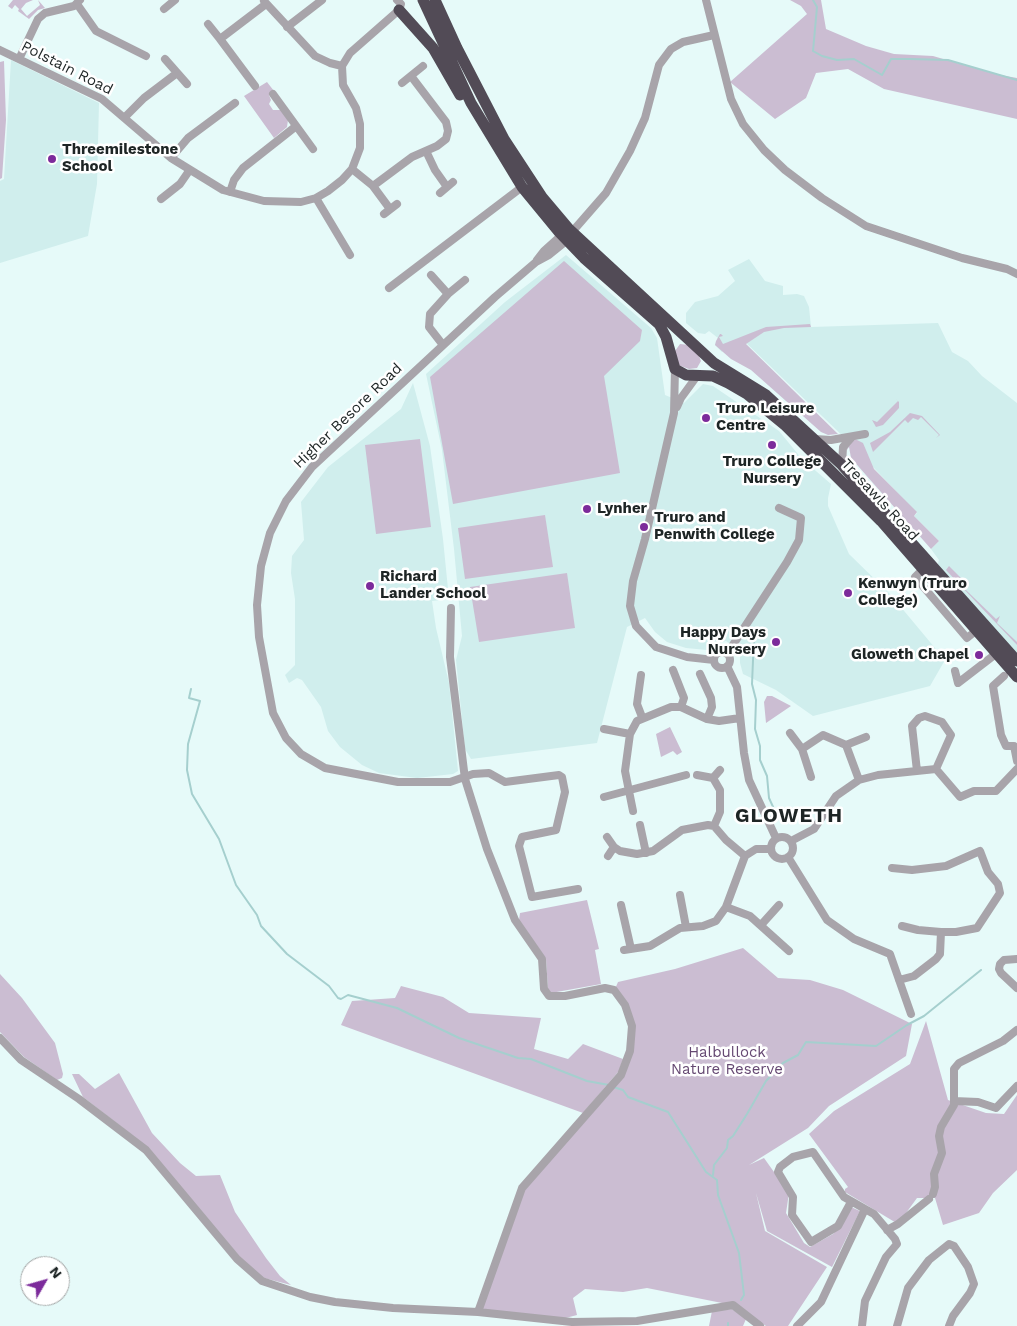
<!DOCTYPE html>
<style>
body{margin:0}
#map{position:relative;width:1017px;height:1326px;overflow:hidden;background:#e6faf9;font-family:"Work Sans",sans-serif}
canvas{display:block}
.north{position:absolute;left:20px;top:1256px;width:50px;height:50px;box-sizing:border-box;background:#fff;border:1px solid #a5a8a8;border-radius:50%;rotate:52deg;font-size:14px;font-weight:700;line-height:20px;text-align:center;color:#1e2525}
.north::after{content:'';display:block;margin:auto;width:18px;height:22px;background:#7c2b9b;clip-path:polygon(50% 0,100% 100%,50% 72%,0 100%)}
</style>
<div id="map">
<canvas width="1017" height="1326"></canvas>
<div class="north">N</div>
</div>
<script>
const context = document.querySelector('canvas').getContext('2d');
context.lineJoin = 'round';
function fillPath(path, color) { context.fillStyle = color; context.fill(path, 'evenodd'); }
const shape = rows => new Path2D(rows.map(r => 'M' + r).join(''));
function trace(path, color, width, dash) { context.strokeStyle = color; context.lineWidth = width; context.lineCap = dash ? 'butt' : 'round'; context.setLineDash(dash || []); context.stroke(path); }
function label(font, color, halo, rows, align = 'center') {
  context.font = font + ' "Work Sans",sans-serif'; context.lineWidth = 5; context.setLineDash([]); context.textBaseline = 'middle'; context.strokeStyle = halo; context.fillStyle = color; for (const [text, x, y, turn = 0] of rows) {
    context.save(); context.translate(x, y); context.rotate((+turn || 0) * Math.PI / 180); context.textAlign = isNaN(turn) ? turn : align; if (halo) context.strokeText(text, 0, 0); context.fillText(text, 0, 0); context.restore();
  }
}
fillPath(shape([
 [11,60,99,103,97,184,88,236,0,263,0,181,4,179],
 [566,255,651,328,657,338,665,395,684,403,703,384,713,386,779,431,802,459,831,484,828,498,828,506,849,554,890,594,945,660,930,686,813,716,776,690,743,674,740,663,740,651,726,641,713,645,707,650,686,648,667,642,655,632,645,618,627,627,597,743,471,759,465,749,456,660,462,636,454,549,442,450,426,374,505,302],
 [749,259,765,281,783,286,783,295,797,294,804,296,809,307,811,327,938,323,952,352,968,361,982,376,1017,403,1017,661,936,570,939,560,931,549,939,541,914,516,917,513,850,443,741,338,727,343,722,352,715,345,718,338,709,331,705,334,698,333,686,323,686,313,695,302,718,296,735,281,728,270],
 [413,383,430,446,443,539,449,599,432,601,436,628,449,683,458,771,453,774,417,778,379,773,362,765,340,747,328,731,321,707,302,680,297,678,289,683,285,675,295,665,295,599,291,573,292,556,304,540,301,502,328,467,401,409]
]), '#d0eeed');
fillPath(shape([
 [13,0,33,0,26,3,21,9,27,16,40,5,38,0,45,8,38,10,29,19,18,11,19,9,15,5,12,9,8,6],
 [790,0,821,0,826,29,866,46,894,54,933,56,995,74,1017,78,1017,119,884,89,848,69,816,73,806,98,775,119,730,82,807,14,801,6],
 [4,61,6,120,2,178,0,179,0,62],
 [267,82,274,91,269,95,271,100,269,104,273,110,281,110,288,120,287,127,274,138,244,96],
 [564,261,642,330,640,341,604,376,620,473,453,504,430,377],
 [810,324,811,327,784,328,764,332,746,344,838,434,828,435,821,432,751,370,731,359,715,345,716,341,720,334,721,334,723,336,719,337,723,344,766,327],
 [680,344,689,345,699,356,701,361,697,368,689,369,678,365,675,351],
 [895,398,899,402,899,408,883,425,876,427,872,420,877,422,898,401],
 [910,413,922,416,940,435,936,438,939,435,921,417,918,420,913,418,908,423,905,420,873,452,870,443,890,432],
 [420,439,431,527,376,534,365,445],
 [855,439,863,443,874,469,917,512,914,516,939,541,931,549,851,458,849,447,847,450,845,448],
 [545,515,553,567,465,579,458,528],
 [949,566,963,580,960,584,969,593,996,619,1000,616,997,623,1017,642,1017,645,959,584,946,570],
 [567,573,575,628,479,642,470,587],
 [767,696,772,696,791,706,766,723,764,702],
 [670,727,682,752,677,755,673,751,661,757,656,734],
 [587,900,599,949,595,950,601,984,551,993,548,989,546,959,519,920,520,913],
 [743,948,778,978,810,980,843,990,912,1024,906,1056,829,1106,808,1128,749,1165,764,1158,789,1193,786,1213,804,1243,810,1247,833,1234,843,1223,851,1207,860,1211,832,1267,767,1231,756,1193,765,1231,827,1267,788,1326,766,1326,737,1306,647,1288,623,1292,585,1289,573,1298,577,1315,554,1321,478,1312,522,1188,624,1070,632,1026,615,989,618,982,675,969],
 [0,974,22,998,55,1043,63,1074,62,1078,57,1080,24,1057,0,1032],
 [401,986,443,997,469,1013,541,1018,534,1049,568,1059,583,1044,623,1059,619,1071,583,1113,341,1025,352,1001,395,998],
 [926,1021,948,1100,986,1113,1004,1114,1017,1095,1017,1170,993,1193,979,1213,943,1225,935,1198,917,1198,898,1224,845,1192,845,1189,848,1187,809,1134,834,1111,910,1064],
 [119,1073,152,1133,180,1163,196,1176,220,1175,235,1212,266,1258,280,1276,291,1285,264,1278,250,1269,146,1146,83,1097,72,1074,79,1074,95,1089],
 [732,1309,746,1319,743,1326,709,1326,712,1311]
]), '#cbbdd2');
trace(shape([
 [813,0,817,7,813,51,822,56,837,60,854,59,882,75,891,59,910,59,948,60,1017,80],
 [754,637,752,684,756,700,755,729,760,746,760,760,767,776,769,798,774,809],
 [191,689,189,698,200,701,188,744,187,770,192,794,219,839,236,885,257,915,261,926,287,954,329,986,338,998,341,999,348,995,397,1008,459,1038,518,1058,531,1059,587,1081,609,1085],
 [613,1087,623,1090,628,1097,668,1112,706,1172,717,1180,718,1195,739,1253,744,1295,741,1300],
 [713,1175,714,1165,727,1148,728,1140,733,1136,747,1114,766,1081,783,1063,798,1055,806,1042,876,1046,907,1025,924,1016,981,970],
 [728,1323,728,1326]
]), '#a5cfce', 2);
trace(shape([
 [706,0,731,99,743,124,764,150,785,170,822,198,866,226,962,258,1007,269,1017,274],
 [264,1,315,56,330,63,342,66],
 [77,4,96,31,146,56],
 [164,9,175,0],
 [208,24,220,39],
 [287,27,322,0],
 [0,50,102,99,171,158,223,190,264,201,301,202,316,198,328,191,342,180,352,169,360,148,360,124,356,108,343,85,342,66,350,53,399,10,401,4,397,0],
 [20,57,38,19,45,13,74,6,80,0],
 [165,59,187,84],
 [402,83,423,66],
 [255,86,220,39,266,4],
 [273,94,313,149],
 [125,117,144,98,177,73],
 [426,151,435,170,447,187],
 [171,158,188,138,235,103],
 [352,169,373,186,412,157,437,146,446,139,448,131,446,122,411,76],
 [373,186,390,209],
 [230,192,234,180,243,168,295,127],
 [440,193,453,182],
 [316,198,350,255],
 [161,199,180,184,189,171],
 [384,214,397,204],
 [572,232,606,193,630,151,645,118,659,65,671,49,683,42,714,35],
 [570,238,549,255,536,262,495,297,312,467,286,501,270,533,261,566,257,605,259,637,273,713,286,738,301,754,325,768,398,782,450,782,473,774,489,773,505,782,559,775,562,777,565,792,556,830,522,837,519,846,532,897,578,889],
 [537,260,544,251,564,233],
 [431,275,448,294],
 [389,288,522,187],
 [443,345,429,327,430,314,448,294,465,280],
 [675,369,674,413,645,539,633,581,630,606,636,626,656,647,687,657,714,660],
 [677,407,681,398,697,376],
 [815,439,831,440,865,434],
 [842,465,843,447,851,438],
 [924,568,915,577,967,638,977,630],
 [451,608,450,657,465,779,487,849,515,920,542,959,544,989,549,996,565,996,605,988,614,990,625,1005,632,1026,630,1051,621,1075,522,1188,478,1312],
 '714 660a8 8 0 1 1 16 0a8 8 0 1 1-16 0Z',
 [727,654,787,562,799,540,801,518,779,508],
 [727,666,737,687,744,753,749,780,776,838],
 [673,670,684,698,681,707],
 [955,671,958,683,997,653],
 [700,674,711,698,712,707,707,719],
 [641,675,637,704,642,717],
 [1004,676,993,686,1001,735,1006,746,1014,746,1017,761],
 [604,729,630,734],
 [790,733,802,749],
 [917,771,912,726,919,718,925,716,942,722,951,735,936,769],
 [697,775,713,778,720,790,720,812,714,826],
 [811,777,802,749,823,735,846,745],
 [713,778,720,770],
 [859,780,846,745,866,737],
 [604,797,686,775],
 [633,811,625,771,630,734,637,721,671,707,681,707,707,719,719,721,740,718],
 [640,825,646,853],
 [607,837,614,847,620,851,637,854,653,851,682,830,708,825,714,826,726,840,745,856],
 '771 848a11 11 0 1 1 22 0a11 11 0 1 1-22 0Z',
 [791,841,814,829,836,796,859,780,878,775,936,769,960,797,974,791,996,791,1017,769],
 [608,856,614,847],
 [788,857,827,920,854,939,890,954,911,1014],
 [892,868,912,870,946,866,980,851,988,872,998,884,1000,893,977,928,956,932,941,932,940,954,936,959,914,976,899,980],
 [680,895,686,927],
 [621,905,631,949],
 [726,907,750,916,789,951],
 [761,925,779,905],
 [902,926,918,930,941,932],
 [624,950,650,946,680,928,703,926,716,921,726,907,745,856,756,849,771,849],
 [1017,959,1004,960,1000,964,999,969,1001,973,1017,988],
 [0,1038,21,1060,79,1099,146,1150,237,1259,262,1281,310,1297,335,1302,393,1308,478,1312,572,1322,637,1321,733,1305,760,1326],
 [954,1101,978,1102,996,1108,1017,1086],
 [933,1194,935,1187,934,1174,942,1153,939,1136,941,1127,954,1105,954,1069,959,1063,1003,1041,1017,1030],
 [851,1202,838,1226,811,1242,792,1215,793,1197,778,1172,780,1167,793,1157,813,1152,844,1197,865,1209],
 [887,1230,898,1224,929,1199],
 [797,1326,821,1302,865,1209,874,1214,895,1239,897,1244,886,1257,865,1301,862,1326],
 [897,1326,908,1288,929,1260,949,1244,954,1246,968,1267,974,1284,970,1293,953,1316,949,1326]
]), '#a8a4aa', 8);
trace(shape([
 [423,0,471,103,522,187,559,232,584,258,659,324,666,337,675,369,686,375,713,376,728,383,747,394,786,426,881,521,1017,677],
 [435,0,457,48,504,139,542,197,569,229,714,363,766,395,842,465,1017,661],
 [399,10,433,48,460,95]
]), '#524b56', 11);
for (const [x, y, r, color] of [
 [52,159,5,"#7c2b9b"],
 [706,418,5,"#7c2b9b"],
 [772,445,5,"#7c2b9b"],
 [587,509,5,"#7c2b9b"],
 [644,527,5,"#7c2b9b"],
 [370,586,5,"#7c2b9b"],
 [848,593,5,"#7c2b9b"],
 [776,642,5,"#7c2b9b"],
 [979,655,5,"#7c2b9b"]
]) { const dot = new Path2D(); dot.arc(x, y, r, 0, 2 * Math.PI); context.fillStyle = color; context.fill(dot); trace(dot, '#fff', 2); }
label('15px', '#1e2525', '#fff', [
 ["Polstain Road",67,68,27],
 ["Higher Besore Road",348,416,-44],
 ["Tresawls Road",880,500,47]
]);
label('bold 15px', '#1e2525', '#fff', [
 ["Threemilestone",62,150],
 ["School",62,167],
 ["Truro Leisure",716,409],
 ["Centre",716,426],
 ["Truro College",772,462,"center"],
 ["Nursery",772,479,"center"],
 ["Lynher",597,509],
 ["Truro and",654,518],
 ["Penwith College",654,535],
 ["Richard",380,577],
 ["Lander School",380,594],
 ["Kenwyn (Truro",858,584],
 ["College)",858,601],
 ["Happy Days",766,633,"right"],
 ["Nursery",766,650,"right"],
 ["Gloweth Chapel",969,655,"right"]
], 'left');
label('15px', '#654872', '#fff', [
 ["Halbullock",727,1053],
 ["Nature Reserve",727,1070]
]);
context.letterSpacing = '1px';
label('bold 20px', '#1e2525', '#fff', [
 ["GLOWETH",789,816]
]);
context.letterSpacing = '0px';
</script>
